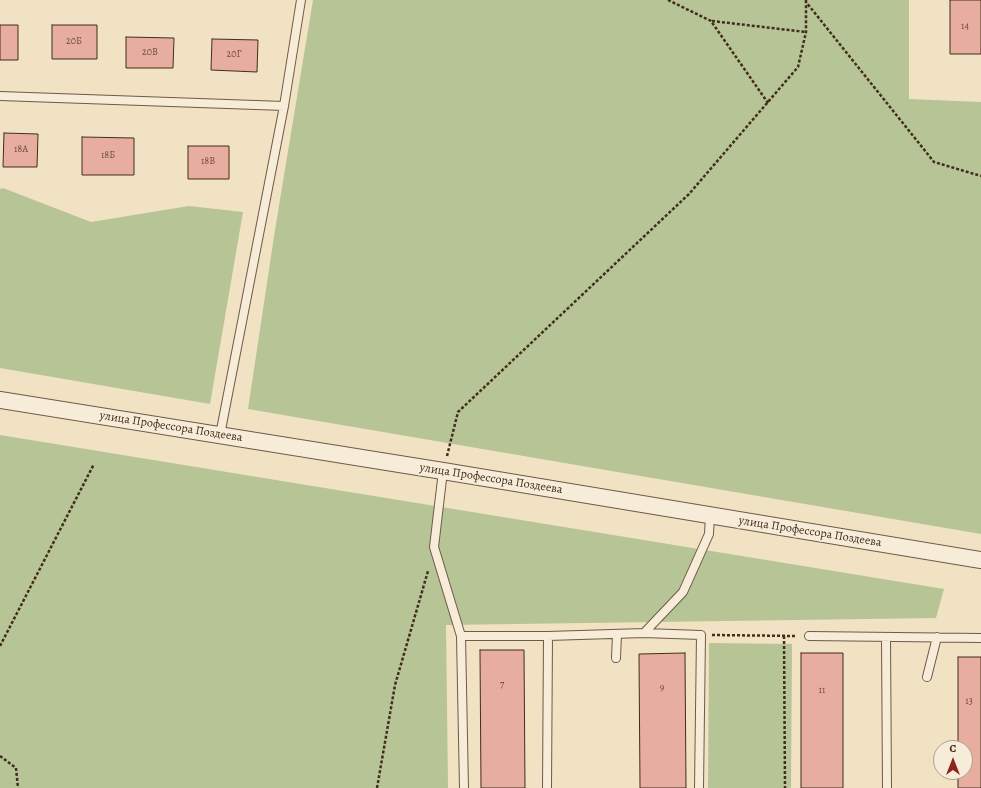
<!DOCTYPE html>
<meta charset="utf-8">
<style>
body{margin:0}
#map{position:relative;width:981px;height:788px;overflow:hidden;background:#f1e2c3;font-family:Alegreya,serif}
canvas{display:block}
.north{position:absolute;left:933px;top:740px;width:40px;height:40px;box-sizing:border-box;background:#f6ecd8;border:1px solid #aea08e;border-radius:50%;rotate:0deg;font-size:11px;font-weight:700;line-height:16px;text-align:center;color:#422d1f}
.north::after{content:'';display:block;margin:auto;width:14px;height:18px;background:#8f2418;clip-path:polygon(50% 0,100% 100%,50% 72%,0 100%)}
</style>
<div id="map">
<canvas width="981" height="788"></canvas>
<div class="north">С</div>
</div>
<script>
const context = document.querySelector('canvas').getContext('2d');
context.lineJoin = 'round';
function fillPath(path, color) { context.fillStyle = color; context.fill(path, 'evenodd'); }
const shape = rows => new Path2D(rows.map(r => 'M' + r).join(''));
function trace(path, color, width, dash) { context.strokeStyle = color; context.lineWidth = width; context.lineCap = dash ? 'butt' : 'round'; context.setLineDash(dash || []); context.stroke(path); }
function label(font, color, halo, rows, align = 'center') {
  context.font = font + ' Alegreya,serif'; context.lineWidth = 4; context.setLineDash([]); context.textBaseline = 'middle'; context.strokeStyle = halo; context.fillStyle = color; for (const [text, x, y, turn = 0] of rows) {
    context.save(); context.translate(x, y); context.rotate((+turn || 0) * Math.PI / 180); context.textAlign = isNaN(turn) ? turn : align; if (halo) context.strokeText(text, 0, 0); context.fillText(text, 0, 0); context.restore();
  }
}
fillPath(shape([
 [313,0,909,0,909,99,981,102,981,534,248,409,275,230],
 [3,188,91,222,189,206,243,212,210,404,0,368,0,189],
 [0,435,944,589,936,618,446,625,448,788,0,788],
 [709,643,792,644,791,788,708,788]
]), '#b6c496');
const building = shape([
 [950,0,981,0,981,54,950,54,950,0],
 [0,25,18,25,18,60,0,60,0,25],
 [52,25,97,25,97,59,52,59,52,25],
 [126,37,174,38,173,68,126,68,126,37],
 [212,39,258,40,257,72,211,70,212,39],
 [4,133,38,134,37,167,3,167,4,133],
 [82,137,134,138,134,175,82,175,82,137],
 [188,146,229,146,229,179,188,179,188,146],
 [480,650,524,650,525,788,481,788,480,650],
 [685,653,686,788,640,788,639,654,685,653],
 [801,653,843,653,843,788,801,788,801,653],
 [958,657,981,657,981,788,958,788,958,772,965,772,965,748,958,748,958,657]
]);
fillPath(building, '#e7ad9e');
trace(building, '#422d1f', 1);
const service = shape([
 [0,96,284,106],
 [220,435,284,106,301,0],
 [443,471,434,547,461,636,464,788],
 [644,633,683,592,709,534,710,515],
 [461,636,548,636,547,788],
 [548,636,644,633,701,635,699,788],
 [809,636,981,638],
 [886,637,887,788],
 [616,658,617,634],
 [927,677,937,637]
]);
const minor = shape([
 [0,400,443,471,981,560]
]);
trace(service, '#6e5a48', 10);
trace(minor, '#6e5a48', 18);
trace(shape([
 [668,0,711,21,768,103],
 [806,0,806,2,934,162,981,176],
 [712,21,806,32],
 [447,456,458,412,689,194,798,67,806,32,806,2],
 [712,635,797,636],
 [784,636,785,788],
 [0,646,94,464],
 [0,756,16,768,18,788],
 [377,788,395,685,428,571]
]), '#422d1f', 2.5, [3, 2]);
trace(service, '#f6ecd8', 8);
trace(minor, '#f6ecd8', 16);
label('10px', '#6b4d3f', null, [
 ["14",965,27],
 ["20Б",74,42],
 ["20В",150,53],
 ["20Г",234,55],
 ["18А",21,150],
 ["18Б",108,156],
 ["18В",208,162],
 ["7",502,685],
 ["9",662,688],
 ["11",822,691],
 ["13",969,702]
]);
label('12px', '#422d1f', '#f6ecd8', [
 ["улица Профессора Поздеева",171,427,9],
 ["улица Профессора Поздеева",491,479,9],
 ["улица Профессора Поздеева",810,532,9]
]);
</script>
